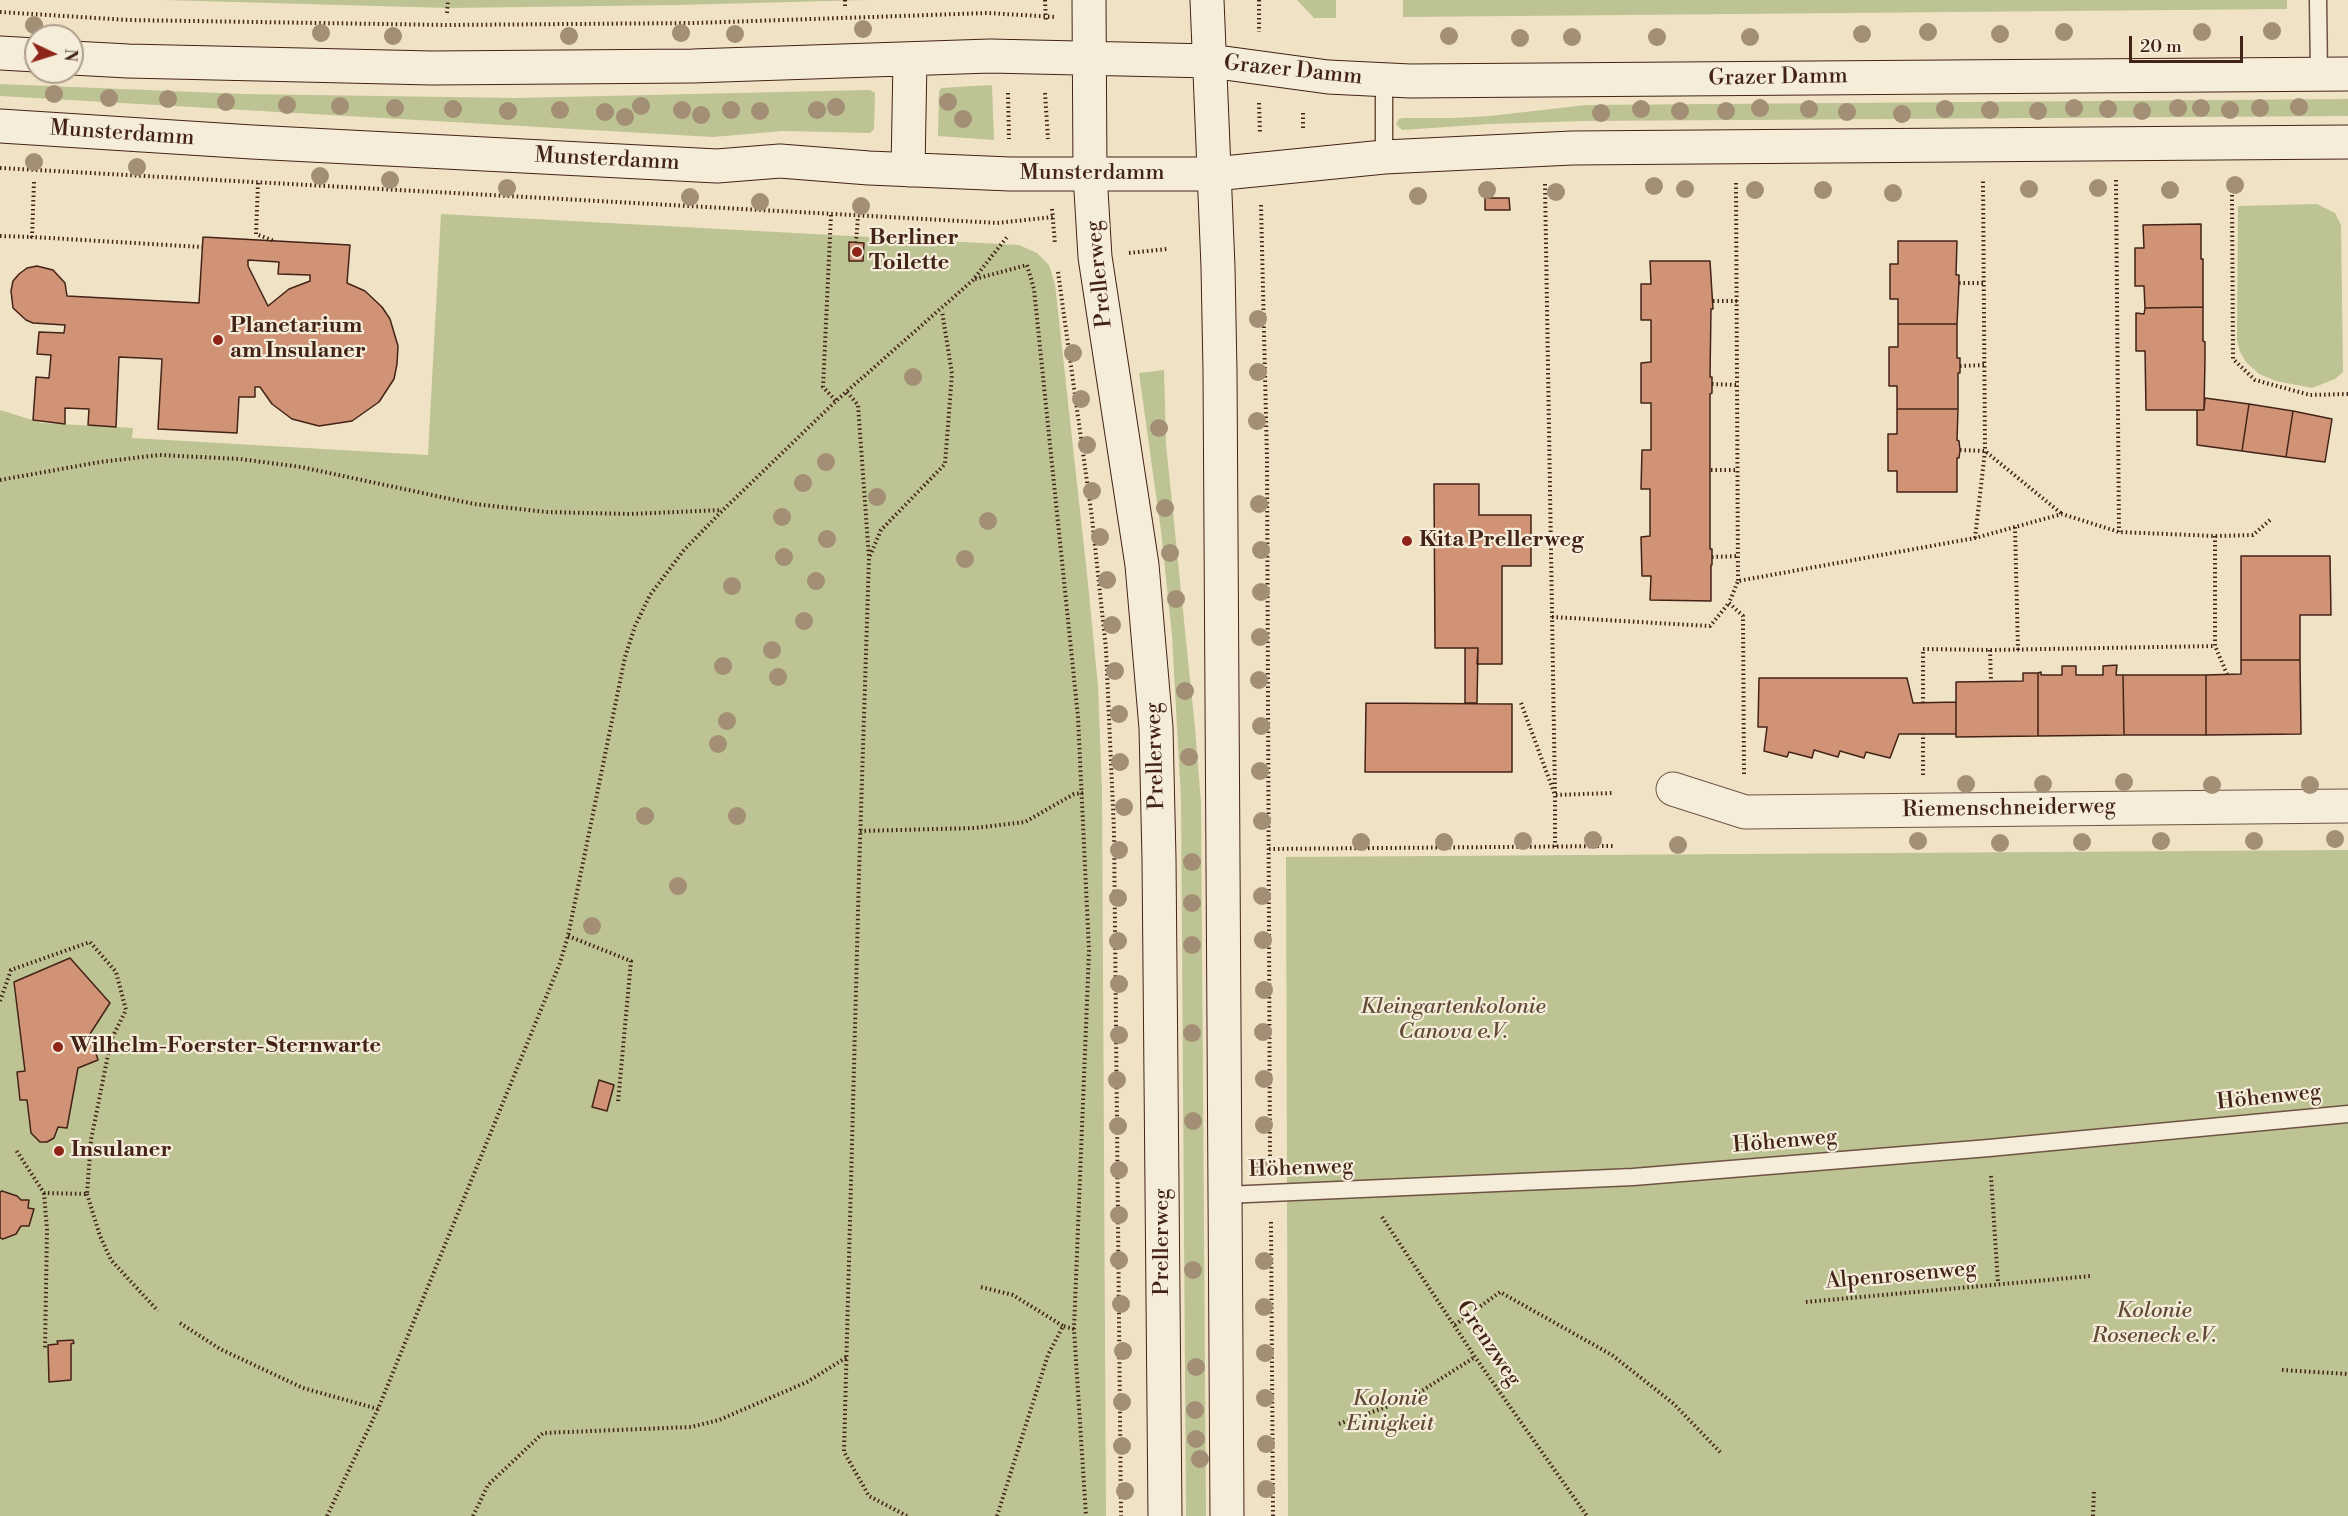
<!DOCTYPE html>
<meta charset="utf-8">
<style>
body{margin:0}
#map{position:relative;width:2348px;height:1516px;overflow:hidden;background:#f0e3c5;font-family:"Libre Bodoni",serif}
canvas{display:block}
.north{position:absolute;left:24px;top:24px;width:60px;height:60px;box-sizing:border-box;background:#f5edd9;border:2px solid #ae9c8b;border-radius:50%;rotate:94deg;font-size:16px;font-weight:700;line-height:24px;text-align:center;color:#432317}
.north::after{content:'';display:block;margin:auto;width:21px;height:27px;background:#8f2418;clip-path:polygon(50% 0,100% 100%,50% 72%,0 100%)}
.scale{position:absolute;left:2129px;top:36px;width:114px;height:27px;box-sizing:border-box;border:3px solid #432317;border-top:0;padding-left:8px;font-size:18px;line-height:21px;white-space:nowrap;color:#432317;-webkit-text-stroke:4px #f5edd9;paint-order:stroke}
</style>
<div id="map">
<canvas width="2348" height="1516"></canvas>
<div class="north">N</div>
<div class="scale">20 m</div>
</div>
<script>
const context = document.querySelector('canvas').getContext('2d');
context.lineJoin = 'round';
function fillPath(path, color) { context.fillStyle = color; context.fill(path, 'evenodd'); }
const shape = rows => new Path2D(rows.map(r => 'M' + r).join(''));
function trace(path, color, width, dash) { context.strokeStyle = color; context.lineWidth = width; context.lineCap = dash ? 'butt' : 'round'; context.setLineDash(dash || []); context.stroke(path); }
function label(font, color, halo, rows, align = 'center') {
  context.font = font + ' "Libre Bodoni",serif'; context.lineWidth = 4.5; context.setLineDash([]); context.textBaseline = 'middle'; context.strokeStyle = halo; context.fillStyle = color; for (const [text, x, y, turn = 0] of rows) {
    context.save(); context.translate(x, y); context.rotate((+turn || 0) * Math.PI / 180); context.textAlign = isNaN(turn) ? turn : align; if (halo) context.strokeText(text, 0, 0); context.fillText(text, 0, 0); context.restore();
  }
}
fillPath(shape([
 [164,0,866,0,677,5,448,8],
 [1297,0,1336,0,1336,18,1314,18],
 [1403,0,2287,0,2287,9,1403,17],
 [0,84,244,94,516,98,870,90,875,93,874,129,870,133,783,131,713,137,0,96],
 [992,85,994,140,938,136,939,92,941,88],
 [2348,99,2348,116,1583,121,1490,124,1402,130,1396,124,1399,119,1403,118,1454,118,1490,116,1586,105],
 [2317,204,2335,213,2341,225,2343,372,2335,379,2312,388,2276,381,2259,374,2246,362,2240,352,2237,340,2238,206],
 [441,214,1019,245,1037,253,1049,265,1055,284,1088,583,1098,686,1102,790,1106,1516,0,1516,0,410,42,423,133,428,132,438,428,455],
 [1164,370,1166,444,1195,728,1201,803,1206,1516,1186,1516,1181,799,1172,636,1161,531,1139,373],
 [2348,850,2348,1516,1288,1516,1286,857]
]), '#bdc392');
const building = shape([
 [1485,198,1509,198,1510,210,1485,210,1485,198],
 [2201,224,2201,259,2203,259,2203,307,2145,308,2144,286,2135,286,2135,248,2144,248,2143,225,2201,224],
 [203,237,350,245,347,283,365,291,382,307,390,319,398,346,397,364,394,379,379,402,352,421,319,426,292,419,272,404,260,387,255,387,255,397,239,397,237,433,158,429,162,359,119,357,116,427,88,425,89,409,65,408,65,424,33,420,36,377,49,378,51,355,37,354,39,332,64,333,65,325,33,323,26,320,13,308,11,291,13,281,19,274,27,268,37,266,53,270,65,283,67,296,199,303,203,237],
 [248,260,279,262,278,274,310,275,310,281,289,289,268,306,248,266,248,260],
 [1898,241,1957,241,1956,275,1959,275,1959,283,1957,324,1898,324,1898,299,1890,299,1890,264,1898,264,1898,241],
 [849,242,864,243,863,261,849,261,849,242],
 [1650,261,1710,261,1713,309,1711,309,1710,377,1712,377,1712,393,1710,394,1710,549,1712,549,1712,565,1711,565,1711,601,1650,600,1651,576,1642,576,1641,537,1650,536,1650,489,1641,489,1642,450,1651,450,1651,403,1641,403,1641,363,1651,362,1651,320,1641,320,1641,284,1651,284,1650,261],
 [2203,307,2203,341,2205,342,2205,359,2204,410,2146,410,2145,351,2136,351,2136,313,2144,314,2145,308,2203,307],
 [1898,324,1957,324,1957,358,1960,358,1960,373,1958,373,1958,409,1897,409,1897,386,1889,386,1889,347,1898,347,1898,324],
 [2205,398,2249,404,2242,451,2197,445,2197,410,2204,410,2205,398],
 [2249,404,2293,411,2286,457,2242,451,2249,404],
 [1897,409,1958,409,1957,440,1959,441,1960,450,1959,458,1957,458,1957,492,1897,492,1897,471,1888,471,1888,434,1897,434,1897,409],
 [2293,411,2332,419,2325,462,2286,457,2293,411],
 [1434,484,1479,484,1479,515,1531,515,1531,566,1502,566,1502,664,1477,664,1478,648,1435,648,1434,484],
 [2241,556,2330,556,2331,615,2300,615,2300,660,2241,660,2241,556],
 [1465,648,1478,648,1477,703,1465,703,1465,648],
 [2241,660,2300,660,2301,734,2206,735,2206,675,2241,674,2241,660],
 [2117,665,2116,675,2123,675,2124,735,2038,736,2038,673,2041,672,2041,675,2062,675,2062,666,2076,666,2076,675,2103,675,2103,666,2117,665],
 [2023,673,2038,673,2038,736,1956,737,1956,682,2023,681,2023,673],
 [2123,675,2206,675,2206,735,2124,735,2123,675],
 [1759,678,1907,678,1913,703,1956,702,1956,734,1899,734,1890,758,1866,752,1864,758,1840,751,1838,757,1814,750,1812,758,1789,752,1787,757,1764,751,1767,727,1758,727,1759,678],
 [1366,703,1512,704,1512,772,1365,772,1366,703],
 [70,958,110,1003,90,1034,98,1060,78,1068,67,1128,58,1127,54,1138,47,1142,40,1142,31,1133,27,1100,20,1100,17,1072,25,1071,14,982,70,958],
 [599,1080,614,1085,607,1111,592,1107,599,1080],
 [2,1191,17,1196,21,1200,29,1200,28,1208,34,1209,29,1226,21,1226,16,1234,3,1239,0,1238,0,1192,2,1191],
 [73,1340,74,1343,71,1344,71,1380,49,1382,48,1345,58,1344,57,1341,73,1340]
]);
fillPath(building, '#d19376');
trace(building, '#432317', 1.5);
const service = shape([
 [2318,0,2319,74],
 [1384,157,1384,81],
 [1225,1195,1633,1177,1989,1148,2348,1114]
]);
const minor = shape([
 [1673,789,1745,812,2348,806]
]);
const secondary = shape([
 [1089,0,1090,174,1095,257,1142,565,1156,728,1159,859,1165,1516],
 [1207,0,1218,267,1220,371,1227,1516],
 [0,53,36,55],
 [72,58,128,61,432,68,693,66,990,56,1210,61,1328,77,1410,81,2348,74],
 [0,126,252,142,717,166,780,161,869,168,1010,174,1214,174,1384,157,1572,148,2348,142],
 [908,170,910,60]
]);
trace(service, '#6e5342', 19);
trace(minor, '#6e5342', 35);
trace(secondary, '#432317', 35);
trace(shape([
 [845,0,845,7],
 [1045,0,1046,22],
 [1259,0,1259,32],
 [0,12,128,20,447,25,695,23,988,13,1055,17],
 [447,13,448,0],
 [1008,93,1009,139],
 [1045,93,1048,139],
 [1259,103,1260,134],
 [1303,113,1303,130],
 [0,168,997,223,1053,217],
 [2116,180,2119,532],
 [34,182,32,237,202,247],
 [258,183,256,234,274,241],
 [1736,183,1738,581],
 [1545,184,1555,795,1612,793],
 [2232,195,2233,359,2255,380,2310,395,2348,394],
 [1261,205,1267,459,1270,1166],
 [1052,209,1055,244],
 [831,215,823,387,836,401],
 [0,236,32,237],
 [856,243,858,216],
 [1129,253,1167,249],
 [1058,272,1092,518,1106,649,1114,831,1121,1516],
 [975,279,1027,265,1034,289,1078,717,1089,951,1074,1329,1086,1516],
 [1959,283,1984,283],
 [1713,301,1737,301],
 [1960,366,1984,365],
 [1712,384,1737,385],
 [847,392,858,405,869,558],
 [1960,450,1985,451,2062,514],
 [1711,470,1738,470],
 [0,480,100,462,159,455,240,459,301,467,474,504,547,512,630,514,722,510],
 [2015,527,2018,650],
 [2215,536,2215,646,2227,674],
 [1975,538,1985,451,1983,181],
 [1712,557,1738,556],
 [1552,617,1710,626,1729,603],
 [1990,650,1991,681],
 [1521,703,1555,795,1555,847],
 [1923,703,1923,649,1990,650,2215,646],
 [1744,774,1743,616,1729,603,1738,581,1975,538,2062,514,2119,532,2215,536,2253,535,2270,520],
 [1923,775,1923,734],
 [860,831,975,828,1025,822,1074,794,1083,793],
 [1269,849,1613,846],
 [568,936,631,961,618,1102],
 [0,1001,11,970,90,942,116,972,126,1010,111,1040,91,1140,87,1194,44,1193,16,1150],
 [1991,1176,1998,1283],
 [44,1193,47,1230,45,1348],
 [87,1194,100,1236,111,1260,158,1311],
 [1382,1217,1475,1357,1587,1516],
 [1271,1222,1273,1516],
 [981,1287,1013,1295,1063,1326],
 [1806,1302,2091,1276],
 [180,1323,220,1349,303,1388,378,1409],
 [1455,1325,1500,1292,1612,1355,1674,1404,1722,1454],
 [2282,1370,2348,1374],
 [1339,1424,1386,1407,1423,1390,1475,1357],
 [327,1516,378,1409,560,963,568,936,625,657,635,626,650,595,684,550,723,510,836,401,973,280,1007,237],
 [473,1516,488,1485,543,1433,691,1427,719,1420,807,1382,847,1357],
 [907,1516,869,1496,844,1452,859,874,869,558,881,530,945,464,952,374,942,311],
 [997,1516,1048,1355,1063,1326,1074,1329],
 [2093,1516,2094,1490]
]), '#432317', 4, [1.5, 3]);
trace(service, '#f5edd9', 16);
trace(minor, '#f5edd9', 33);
trace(secondary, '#f5edd9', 33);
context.fillStyle = '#a28f76';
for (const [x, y] of [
 [34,25],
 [863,29],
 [2272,31],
 [1928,32],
 [2064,32],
 [2202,32],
 [321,33],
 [681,33],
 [735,34],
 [1862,34],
 [2000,34],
 [393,36],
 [569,36],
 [1449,36],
 [1572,37],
 [1657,37],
 [1750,37],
 [1520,38],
 [54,94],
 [109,98],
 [168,99],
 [226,102],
 [948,102],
 [287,105],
 [340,106],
 [641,106],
 [836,107],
 [2299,107],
 [395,108],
 [1760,108],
 [2074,108],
 [2178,108],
 [2201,108],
 [2260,108],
 [453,109],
 [1641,109],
 [1809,109],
 [1945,109],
 [2108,109],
 [560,110],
 [682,110],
 [731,110],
 [817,110],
 [1990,110],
 [2230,110],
 [508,111],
 [760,111],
 [1680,111],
 [1726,111],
 [2038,111],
 [2142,111],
 [605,112],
 [1847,112],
 [1601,113],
 [1902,114],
 [701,115],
 [625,117],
 [963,119],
 [34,162],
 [137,167],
 [320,176],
 [390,180],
 [2235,185],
 [1654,186],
 [507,188],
 [2098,188],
 [1685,189],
 [2029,189],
 [1487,190],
 [1755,190],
 [1823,190],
 [2170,190],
 [1556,192],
 [1893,193],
 [1418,196],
 [690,197],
 [760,202],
 [861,206],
 [1258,319],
 [1073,353],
 [1258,372],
 [913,377],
 [1081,399],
 [1257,421],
 [1159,428],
 [1087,445],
 [826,462],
 [803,483],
 [1092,491],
 [877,497],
 [1259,504],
 [1165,508],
 [782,517],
 [988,521],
 [1100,537],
 [827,539],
 [1261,550],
 [1170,553],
 [784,557],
 [965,559],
 [1107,580],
 [816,581],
 [732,586],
 [1261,592],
 [1176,599],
 [804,621],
 [1112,625],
 [1260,637],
 [772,650],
 [723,666],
 [1115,671],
 [778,677],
 [1259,680],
 [1185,691],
 [1119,714],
 [727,721],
 [1261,726],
 [718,744],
 [1189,757],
 [1120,762],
 [1260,771],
 [2124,782],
 [1966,784],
 [2043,784],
 [2212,785],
 [2310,785],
 [1124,807],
 [645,816],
 [737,816],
 [1262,821],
 [2335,839],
 [1593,840],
 [1523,841],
 [1918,841],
 [2161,841],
 [2254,841],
 [1361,842],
 [1444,842],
 [2082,842],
 [2000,843],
 [1678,845],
 [1119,850],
 [1192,862],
 [678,886],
 [1262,896],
 [1118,898],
 [1192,903],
 [592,926],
 [1263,940],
 [1118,941],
 [1192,945],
 [1119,984],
 [1264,990],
 [1263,1032],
 [1192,1033],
 [1119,1035],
 [1264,1079],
 [1117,1080],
 [1193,1121],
 [1264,1125],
 [1118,1126],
 [1263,1169],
 [1119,1170],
 [1119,1215],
 [1119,1260],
 [1264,1261],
 [1193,1270],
 [1121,1304],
 [1264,1307],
 [1123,1351],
 [1265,1353],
 [1196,1367],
 [1265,1398],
 [1122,1402],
 [1195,1410],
 [1196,1439],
 [1266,1444],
 [1122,1446],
 [1200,1459],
 [1266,1489],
 [1125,1491]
]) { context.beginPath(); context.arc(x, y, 9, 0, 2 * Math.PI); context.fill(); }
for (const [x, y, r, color] of [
 [857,252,6,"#8f2418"],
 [218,340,6,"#8f2418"],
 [1407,541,6,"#8f2418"],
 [58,1047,6,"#8f2418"],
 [59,1151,6,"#8f2418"]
]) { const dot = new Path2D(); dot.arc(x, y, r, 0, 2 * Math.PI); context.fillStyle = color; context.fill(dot); trace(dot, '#f5edd9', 2); }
label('22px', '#432317', '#f5edd9', [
 ["Grazer Damm",1293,71,6],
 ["Grazer Damm",1778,78,-1],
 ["Munsterdamm",122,134,4],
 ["Munsterdamm",607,160,3],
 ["Munsterdamm",1092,174],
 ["Prellerweg",1100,274,-96],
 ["Prellerweg",1156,756,-92],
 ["Riemenschneiderweg",2009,809,-1],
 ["Höhenweg",2269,1098,-6],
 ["Höhenweg",1785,1142,-5],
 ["Höhenweg",1301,1169,-2],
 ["Prellerweg",1163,1242,-90],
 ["Alpenrosenweg",1901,1276,-5],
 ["Grenzweg",1488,1344,56]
]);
label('bold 22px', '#432317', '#f5edd9', [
 ["Berliner",869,239],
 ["Toilette",869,264],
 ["Planetarium",230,327],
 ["am Insulaner",230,352],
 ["Kita Prellerweg",1419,541],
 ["Wilhelm-Foerster-Sternwarte",70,1047],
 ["Insulaner",71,1151]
], 'left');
label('italic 22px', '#624b36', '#f5edd9', [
 ["Kleingartenkolonie",1453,1008],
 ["Canova e.V.",1453,1033],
 ["Kolonie",2154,1312],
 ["Roseneck e.V.",2154,1337],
 ["Kolonie",1390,1400],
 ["Einigkeit",1390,1425]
]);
</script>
